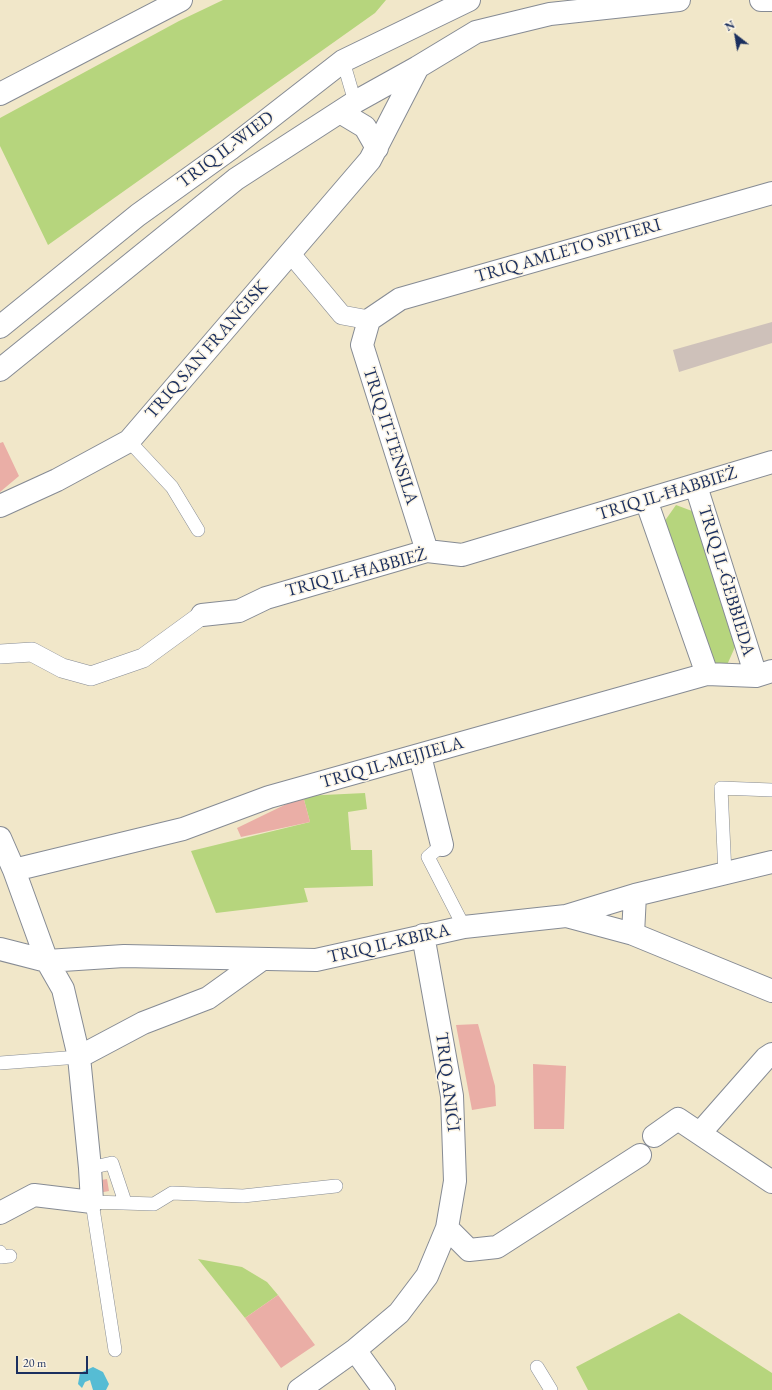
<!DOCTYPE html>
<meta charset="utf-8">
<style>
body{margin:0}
#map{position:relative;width:772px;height:1390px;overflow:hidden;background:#f1e7c9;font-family:"EB Garamond",serif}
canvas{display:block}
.north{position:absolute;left:716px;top:16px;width:40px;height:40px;-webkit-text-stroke:3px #fcf5e5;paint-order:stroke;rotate:329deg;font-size:11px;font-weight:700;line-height:16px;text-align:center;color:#1b2f5e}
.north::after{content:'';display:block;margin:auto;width:14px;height:18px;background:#1b2f5e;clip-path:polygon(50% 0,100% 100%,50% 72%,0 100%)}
.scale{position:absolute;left:16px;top:1356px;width:72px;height:18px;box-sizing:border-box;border:2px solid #1b2f5e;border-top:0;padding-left:5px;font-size:12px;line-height:14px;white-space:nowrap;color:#1b2f5e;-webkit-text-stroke:3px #fcf5e5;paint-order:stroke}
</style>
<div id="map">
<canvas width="772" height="1390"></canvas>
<div class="north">N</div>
<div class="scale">20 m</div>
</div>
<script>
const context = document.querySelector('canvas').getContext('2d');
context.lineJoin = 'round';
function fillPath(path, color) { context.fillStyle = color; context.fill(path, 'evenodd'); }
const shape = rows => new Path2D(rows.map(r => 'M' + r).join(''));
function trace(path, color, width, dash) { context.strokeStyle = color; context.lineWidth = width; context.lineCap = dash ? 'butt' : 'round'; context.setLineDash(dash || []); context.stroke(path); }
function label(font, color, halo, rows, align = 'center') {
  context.font = font + ' "EB Garamond",serif'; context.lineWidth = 3; context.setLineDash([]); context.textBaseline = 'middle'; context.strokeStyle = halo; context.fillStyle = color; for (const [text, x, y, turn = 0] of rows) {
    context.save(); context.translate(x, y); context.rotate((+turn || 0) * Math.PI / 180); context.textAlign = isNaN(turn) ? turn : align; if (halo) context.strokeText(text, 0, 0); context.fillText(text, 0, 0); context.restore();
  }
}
fillPath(shape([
 [772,322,772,343,679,372,673,350]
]), '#cec1ba');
fillPath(shape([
 [223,0,386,0,375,13,48,245,0,146,0,118,179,21],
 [676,505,692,511,735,647,727,665,714,663,664,522],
 [365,793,367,809,348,812,351,850,372,850,373,886,304,888,308,902,216,913,191,851,310,822,303,796],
 [198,1259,242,1267,267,1282,278,1295,245,1318],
 [679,1313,772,1373,772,1390,588,1390,576,1367]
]), '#b6d57d');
fillPath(shape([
 [93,1367,103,1372,109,1384,106,1390,93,1390,90,1380,85,1382,82,1388,78,1384,80,1373]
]), '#56bcd4');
fillPath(shape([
 [3,442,19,476,0,492,0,443],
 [303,796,310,822,241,837,237,828],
 [478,1024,495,1086,496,1106,472,1110,456,1025],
 [533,1064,566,1066,564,1129,534,1129],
 [107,1179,109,1191,98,1193,96,1181],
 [278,1295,315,1345,281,1368,245,1318]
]), '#eaaea6');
const service = shape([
 [343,61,355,102],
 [129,441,172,487,198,530],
 [442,845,428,857,464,927],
 [725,874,721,788,772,790],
 [0,1063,79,1057],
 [90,1168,112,1163,125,1202],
 [0,1252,1,1257,10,1256],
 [115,1350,92,1202,154,1204,172,1193,243,1196,336,1186],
 [537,1367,551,1390]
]);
const pedestrian = shape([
 [291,254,342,315,369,320],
 [0,654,32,652,62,668,91,676,143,658,202,615]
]);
const minor = shape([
 [761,0,772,0],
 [0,94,181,0],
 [340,112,365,127,377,148],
 [0,327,138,215,230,149,343,61,469,0],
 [0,370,236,179,355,102,418,67,476,32,550,14,679,0],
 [696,486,756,676],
 [646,500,707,674],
 [0,506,57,480,129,441,370,160,418,67],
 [427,551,362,345,369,320,400,299,772,193],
 [202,615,239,611,266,598,427,551,462,555,772,462],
 [420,756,442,845],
 [0,838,14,870,47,961,63,989,79,1057,90,1168,92,1202,34,1195,0,1213],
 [14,870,183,829,269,797,707,674,756,676,772,671],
 [566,916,633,934,772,991],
 [633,934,635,895],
 [0,949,47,961,124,956,316,960,464,927,566,916,635,895,772,862],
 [79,1057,143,1023,208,998,261,960],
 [700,1133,766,1058,772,1054],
 [654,1136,678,1119,772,1182],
 [447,1228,469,1250,497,1247,640,1155],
 [355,1350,384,1390],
 [299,1390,355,1350,399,1313,427,1276,447,1228,455,1181,452,1096,423,935]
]);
trace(service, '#868b94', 14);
trace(pedestrian, '#868b94', 20);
trace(minor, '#868b94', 24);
trace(service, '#fff', 13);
trace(pedestrian, '#fff', 19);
trace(minor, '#fff', 22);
label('18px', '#1b2f5e', '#fcf5e5', [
 ["TRIQ IL-WIED",226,150,-37],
 ["TRIQ AMLETO SPITERI",568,251,-16],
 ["TRIQ SAN FRANĠISK",207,350,-49],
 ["TRIQ IT-TENSILA",390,436,72],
 ["TRIQ IL-ĦABBIEŻ",667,494,-17],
 ["TRIQ IL-ĦABBIEŻ",356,573,-15],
 ["TRIQ IL-ĠEBBIEDA",726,581,73],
 ["TRIQ IL-MEJJIELA",392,763,-16],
 ["TRIQ IL-KBIRA",389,944,-13],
 ["TRIQ ANIĊI",447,1082,83]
]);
</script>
